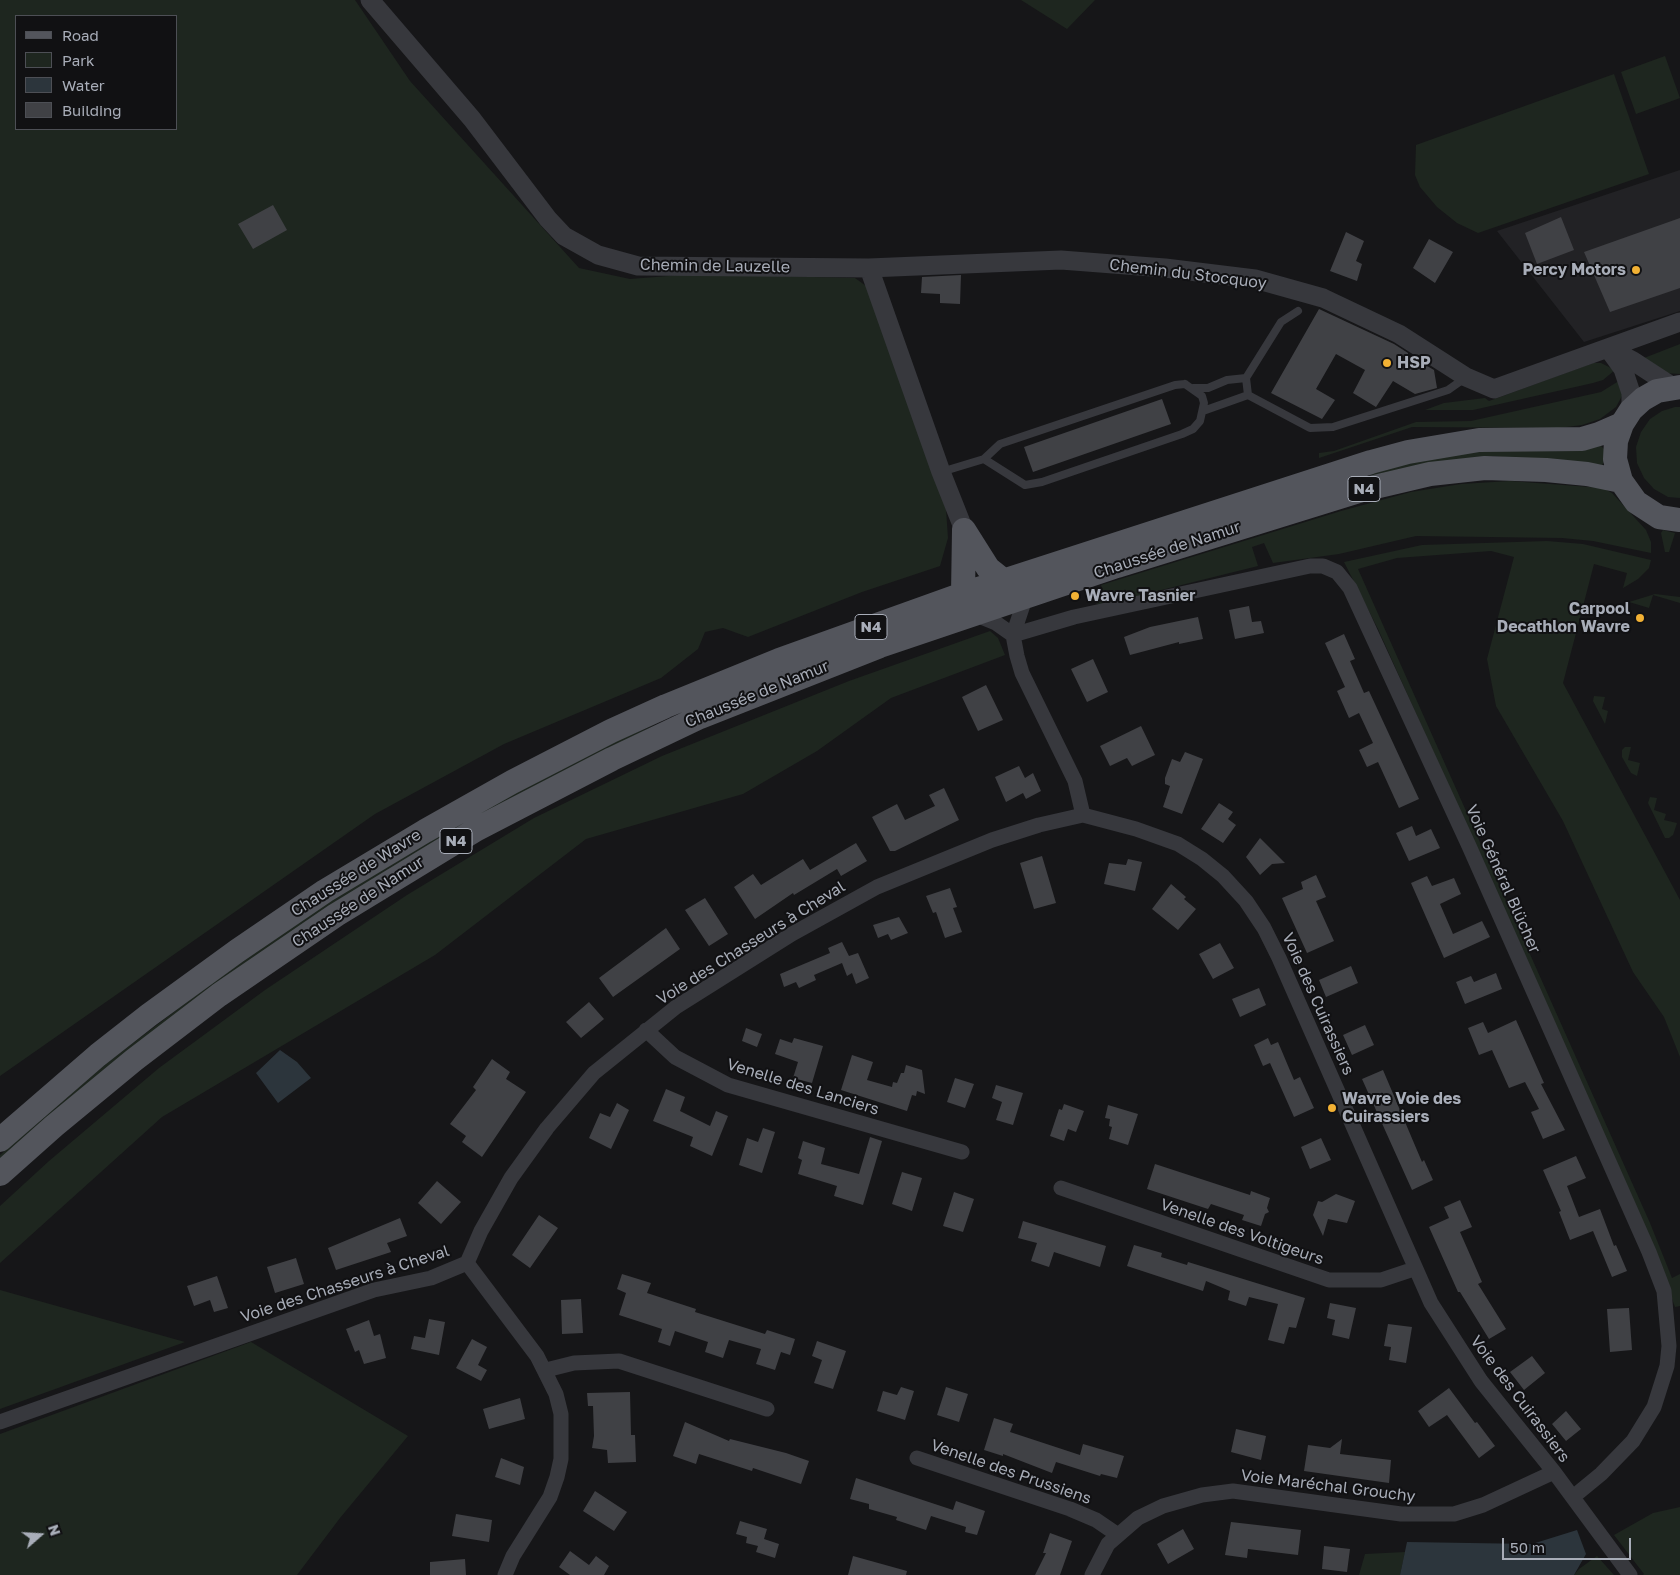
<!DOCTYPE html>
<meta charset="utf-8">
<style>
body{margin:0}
#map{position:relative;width:1680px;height:1575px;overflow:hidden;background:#161618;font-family:"Golos Text",sans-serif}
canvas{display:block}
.legend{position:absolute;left:15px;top:15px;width:162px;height:115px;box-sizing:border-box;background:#111113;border:1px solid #4d4f55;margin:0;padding:6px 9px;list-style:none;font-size:15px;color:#a8adb8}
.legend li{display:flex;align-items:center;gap:10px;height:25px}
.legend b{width:25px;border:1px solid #4d4f55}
.north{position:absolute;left:15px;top:1510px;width:50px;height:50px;-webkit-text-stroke:4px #111113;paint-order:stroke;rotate:71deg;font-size:14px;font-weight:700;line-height:20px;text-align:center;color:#a8adb8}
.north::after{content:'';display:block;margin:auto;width:18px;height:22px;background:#a8adb8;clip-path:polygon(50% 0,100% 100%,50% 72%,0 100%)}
.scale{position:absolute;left:1502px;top:1538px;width:129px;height:22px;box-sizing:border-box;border:2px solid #a8adb8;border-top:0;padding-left:6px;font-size:15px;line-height:18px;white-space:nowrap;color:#a8adb8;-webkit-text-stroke:4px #111113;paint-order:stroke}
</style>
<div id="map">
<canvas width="1680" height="1575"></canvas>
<ul class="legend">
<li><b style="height:6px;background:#53555c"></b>Road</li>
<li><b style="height:14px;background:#1e261f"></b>Park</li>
<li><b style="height:14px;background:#2c353c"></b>Water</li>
<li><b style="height:14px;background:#404145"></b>Building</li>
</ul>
<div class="north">N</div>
<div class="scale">50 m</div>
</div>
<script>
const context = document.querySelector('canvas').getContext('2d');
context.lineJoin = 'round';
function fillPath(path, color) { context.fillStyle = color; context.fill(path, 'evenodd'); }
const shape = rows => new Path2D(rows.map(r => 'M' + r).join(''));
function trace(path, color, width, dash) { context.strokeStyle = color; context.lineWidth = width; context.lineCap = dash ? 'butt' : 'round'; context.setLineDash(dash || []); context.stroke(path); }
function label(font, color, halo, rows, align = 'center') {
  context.font = font + ' "Golos Text",sans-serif'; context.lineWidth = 4; context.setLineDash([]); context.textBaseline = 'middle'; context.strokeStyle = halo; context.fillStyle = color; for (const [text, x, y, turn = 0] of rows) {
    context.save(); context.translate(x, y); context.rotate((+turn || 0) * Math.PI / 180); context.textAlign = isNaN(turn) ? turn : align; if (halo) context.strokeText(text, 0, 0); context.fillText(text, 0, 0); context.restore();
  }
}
fillPath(shape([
 [1680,170,1680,311,1584,342,1497,231]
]), '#222225');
fillPath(shape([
 [0,0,355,0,410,81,579,268,630,279,694,274,855,278,866,286,946,509,948,538,940,566,862,592,748,637,723,628,705,632,698,649,661,678,504,744,375,814,0,1076],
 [16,16,176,16,176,129,16,129],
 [1021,0,1095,0,1067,29],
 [1665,56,1680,98,1636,114,1621,72],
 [1614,74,1649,174,1478,233,1457,223,1437,207,1420,187,1415,175,1416,145],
 [1680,344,1680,374,1664,373,1644,358],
 [1593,363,1601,363,1615,370,1603,380,1593,383,1473,410,1425,410,1444,403,1485,398,1489,401],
 [1622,379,1623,394,1616,407,1600,419,1582,425,1559,428,1412,427,1319,458,1319,453,1334,451,1416,422,1471,421,1601,392],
 [1675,407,1680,407,1680,498,1668,497,1654,489,1644,478,1637,463,1636,447,1641,432,1650,419,1662,411],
 [1600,445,1604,449,1605,461,1602,465,1491,456,1463,459,1371,479,1370,474,1421,459,1463,452],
 [1510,481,1603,488,1612,493,1646,530,1651,542,1651,553,1593,541,1562,538,1416,536,1339,554,1273,563,1264,543,1252,547,1258,566,1101,605,1090,601,1104,594,1101,585,1341,511,1411,492,1461,484],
 [1663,530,1675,533,1669,552,1665,552,1661,533],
 [1547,541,1583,544,1651,560,1649,568,1638,579,1623,588,1627,573,1594,564,1563,683,1680,900,1680,1057,1664,1017,1633,972,1563,821,1496,706,1487,659,1514,557,1491,551,1397,558,1358,569,1650,1223,1672,1278,1680,1274,1680,1306,1675,1307,1650,1238,1476,847,1378,629,1344,562,1422,545],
 [1655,594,1680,597,1680,603,1653,595,1649,608,1629,602],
 [990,631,998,638,1005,655,891,698,817,751,743,794,586,839,435,955,162,1117,0,1263,0,1206,49,1161,159,1068,265,990,407,895,534,818,662,756,849,681],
 [1594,696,1605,697,1602,709,1608,711,1605,724,1593,701],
 [657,724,553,777,0,1161,0,1155,108,1062,212,983,328,902,501,800,618,740],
 [1625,747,1631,747,1628,760,1640,763,1637,776,1631,773,1622,757,1622,750],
 [1650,797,1657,798,1654,810,1666,814,1664,820,1677,823,1673,835,1669,838,1665,838,1648,803],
 [0,1290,185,1342,0,1409],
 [251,1342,408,1436,340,1518,297,1575,0,1575,0,1434],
 [1680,1507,1680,1575,1643,1575,1644,1574,1614,1535,1653,1513],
 [1405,1552,1400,1575,1359,1575,1365,1554],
 [1597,1556,1614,1575,1574,1575,1579,1569]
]), '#1e261f');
fillPath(shape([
 [280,1050,297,1062,311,1078,278,1103,256,1073],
 [1577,1530,1586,1554,1574,1575,1400,1575,1407,1542,1532,1544]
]), '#2c353c');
fillPath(shape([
 [273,205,287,230,253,249,238,224],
 [1561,217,1574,250,1537,264,1525,233],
 [1680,218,1680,288,1610,312,1584,252],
 [1346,232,1364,241,1356,261,1362,264,1357,281,1330,271],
 [1429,239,1453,252,1435,283,1413,268],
 [961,275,960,304,940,303,940,294,921,293,922,277],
 [1319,309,1394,344,1408,353,1408,355,1434,370,1437,388,1415,394,1393,381,1376,407,1353,393,1365,370,1336,354,1316,389,1335,400,1322,419,1271,393],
 [1162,399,1171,424,1033,472,1024,447],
 [1249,606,1252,622,1261,621,1264,633,1235,639,1229,610],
 [1198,617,1203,639,1179,644,1179,642,1130,655,1124,637,1150,627],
 [1344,634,1355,659,1350,661,1364,693,1369,691,1419,799,1399,808,1378,762,1367,767,1359,750,1373,743,1359,713,1349,718,1337,691,1345,687,1325,643],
 [1093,659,1108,692,1087,702,1071,669],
 [986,685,1003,720,978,731,962,697],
 [1141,726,1155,755,1132,766,1127,758,1110,766,1100,746],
 [1185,752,1203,759,1182,814,1163,807,1170,786,1165,784,1165,778,1172,759,1180,762],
 [1019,766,1025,778,1033,773,1041,791,1026,799,1023,793,1006,802,995,777],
 [944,788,959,820,895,851,890,851,872,817,897,804,905,820,935,806,929,795],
 [1219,803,1233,812,1228,819,1236,825,1223,843,1201,829],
 [1412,826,1416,836,1431,829,1440,848,1409,861,1396,833],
 [1260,838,1285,863,1272,864,1260,875,1246,857],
 [856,843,867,861,841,876,837,869,794,895,793,893,755,919,734,887,753,874,761,885,803,859,810,870],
 [1042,856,1056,903,1034,909,1020,863],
 [1128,859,1142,862,1135,891,1104,884,1109,863,1126,865],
 [1316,875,1326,897,1316,901,1334,941,1307,953,1282,898,1303,889,1301,882],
 [1427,876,1432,886,1454,878,1461,894,1440,904,1453,934,1482,921,1490,937,1444,958,1411,883],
 [1171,884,1186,897,1184,899,1196,909,1178,930,1152,909],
 [950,888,957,907,953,908,962,932,945,938,936,912,933,913,926,896],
 [705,898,728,934,709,946,685,910],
 [899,917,908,933,891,940,888,934,878,938,873,925],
 [666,928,680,949,613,997,599,978],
 [842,942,849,956,858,953,869,978,856,984,852,973,847,976,842,963,814,975,816,980,799,988,796,982,784,987,780,974,830,953,828,948],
 [1220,943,1234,968,1213,979,1199,954],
 [1351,966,1358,983,1326,997,1319,980],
 [1496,973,1502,989,1465,1004,1456,982,1471,976,1474,982],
 [1259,988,1266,1005,1240,1017,1232,999],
 [589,1002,604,1019,581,1038,566,1022],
 [1516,1020,1544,1083,1541,1084,1565,1130,1543,1139,1531,1112,1539,1109,1525,1082,1509,1088,1492,1050,1479,1055,1468,1028,1483,1022,1488,1033],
 [1365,1025,1374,1045,1352,1055,1343,1035],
 [746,1028,762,1034,757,1047,742,1041],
 [794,1038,823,1046,812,1083,793,1078,798,1062,775,1054,780,1039,792,1043],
 [1268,1038,1271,1045,1278,1042,1294,1080,1300,1077,1314,1108,1294,1117,1270,1063,1263,1066,1254,1045],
 [852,1055,873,1062,867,1080,892,1087,893,1082,897,1083,901,1073,904,1073,906,1065,922,1070,925,1094,917,1091,916,1096,912,1095,907,1111,841,1090],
 [492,1059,510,1072,506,1079,526,1092,482,1157,462,1142,466,1136,450,1124,476,1090,473,1087],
 [1383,1070,1422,1162,1424,1160,1433,1180,1412,1190,1362,1079],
 [955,1078,974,1084,965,1108,947,1102],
 [996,1085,1023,1093,1013,1125,996,1120,1002,1102,992,1098],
 [666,1089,685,1097,680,1111,710,1126,716,1111,728,1116,712,1156,690,1146,693,1137,653,1121],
 [617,1103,629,1110,611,1149,589,1138,600,1113,610,1117],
 [1064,1104,1084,1111,1076,1132,1068,1129,1064,1141,1050,1136,1059,1109,1062,1110],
 [1108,1105,1138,1114,1128,1145,1109,1139,1112,1127,1109,1126,1110,1119,1105,1118],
 [763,1128,775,1132,762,1173,739,1165,747,1138,758,1142],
 [870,1137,882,1141,863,1205,834,1196,837,1186,798,1174,802,1160,798,1158,803,1141,825,1148,821,1164,859,1174],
 [1321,1138,1331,1160,1310,1169,1301,1147],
 [1576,1156,1586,1178,1567,1186,1579,1217,1600,1209,1614,1246,1616,1245,1627,1271,1612,1277,1593,1231,1570,1240,1559,1212,1561,1211,1543,1170],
 [1155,1164,1250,1195,1251,1191,1270,1198,1267,1208,1269,1212,1265,1214,1261,1226,1242,1220,1244,1215,1211,1204,1208,1209,1147,1189],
 [902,1172,922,1178,912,1211,892,1204],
 [437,1181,461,1202,441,1224,418,1203],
 [954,1192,974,1199,963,1232,943,1226],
 [1336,1194,1355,1201,1347,1223,1328,1219,1323,1236,1313,1215,1318,1201,1322,1202],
 [1460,1200,1472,1227,1460,1232,1482,1282,1478,1284,1506,1329,1489,1339,1460,1292,1458,1292,1429,1227,1449,1218,1444,1207],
 [539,1215,558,1228,530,1268,512,1255],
 [400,1218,407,1236,387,1243,391,1252,336,1270,328,1248],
 [1023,1221,1106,1246,1100,1267,1054,1252,1049,1267,1031,1261,1037,1243,1018,1238],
 [1134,1245,1162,1253,1161,1257,1187,1265,1188,1262,1305,1298,1296,1328,1289,1327,1284,1344,1268,1340,1278,1304,1249,1297,1246,1306,1228,1300,1230,1291,1206,1281,1203,1291,1127,1266],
 [296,1258,304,1284,275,1293,267,1267],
 [622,1274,651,1283,647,1293,696,1309,695,1312,765,1334,767,1330,795,1339,790,1355,781,1352,775,1370,756,1364,761,1349,729,1340,723,1358,705,1352,708,1342,675,1331,670,1346,658,1342,662,1329,619,1315,626,1293,617,1289],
 [217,1276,228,1308,214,1312,210,1300,194,1306,187,1286],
 [581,1299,583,1333,562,1334,561,1300],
 [1330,1303,1356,1308,1349,1339,1332,1335,1335,1320,1327,1318],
 [1629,1308,1632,1350,1610,1352,1607,1309],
 [429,1319,445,1322,439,1355,411,1349,414,1336,425,1338],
 [369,1320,374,1336,380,1334,386,1358,364,1364,359,1350,355,1352,346,1329],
 [1388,1324,1412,1327,1406,1363,1389,1360,1391,1347,1384,1346],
 [472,1339,487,1347,478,1365,487,1370,481,1381,456,1368],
 [817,1341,846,1351,833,1389,814,1383,822,1360,812,1356],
 [1532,1356,1545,1373,1524,1390,1510,1372],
 [901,1387,914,1391,905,1420,877,1411,883,1391,897,1395],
 [946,1387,968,1394,959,1422,937,1415],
 [1449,1388,1475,1423,1477,1422,1495,1446,1479,1458,1447,1415,1429,1427,1418,1411],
 [630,1392,631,1435,635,1435,636,1462,608,1463,607,1450,592,1448,594,1436,593,1406,588,1406,587,1393],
 [520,1398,525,1419,489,1429,483,1409],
 [1566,1411,1581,1429,1566,1441,1552,1424],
 [994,1418,1013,1424,1010,1432,1080,1455,1083,1444,1124,1456,1117,1478,1101,1474,1100,1476,1056,1462,1052,1473,1003,1454,1003,1456,984,1450],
 [685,1422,729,1441,730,1439,786,1453,809,1461,801,1484,753,1468,752,1471,699,1454,696,1464,673,1456],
 [1236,1429,1266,1436,1261,1460,1231,1452],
 [1342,1439,1340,1454,1391,1460,1389,1483,1304,1471,1308,1445,1330,1448],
 [501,1458,524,1467,520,1485,495,1477],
 [856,1478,953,1510,956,1501,985,1511,977,1535,965,1532,966,1527,931,1516,926,1530,896,1520,897,1517,869,1509,869,1504,850,1499],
 [595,1491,627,1512,614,1531,583,1511],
 [456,1514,492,1520,489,1542,452,1536],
 [740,1521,767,1529,764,1539,779,1544,775,1558,756,1552,758,1546,746,1543,747,1537,736,1534],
 [1231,1522,1301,1530,1298,1555,1248,1549,1247,1558,1225,1555],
 [1183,1529,1194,1549,1168,1564,1157,1544],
 [1050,1533,1072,1541,1060,1575,1035,1575,1046,1553,1043,1553],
 [1324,1546,1350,1549,1347,1572,1322,1569],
 [570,1551,589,1565,596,1556,609,1566,604,1575,570,1575,559,1567],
 [853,1556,907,1571,906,1575,848,1575],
 [465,1559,466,1575,430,1575,430,1562]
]), '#404145');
trace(shape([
 [1298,311,1281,322,1246,378,1248,395,1310,428,1333,427,1448,390,1465,378],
 [1185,384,1202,396,1204,403,1200,421,1193,429,1182,434,1042,482,1025,485,984,459,1000,444,1175,385,1185,384],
 [1193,388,1208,388,1227,380,1246,378],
 [1203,411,1248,395],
 [941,472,984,459]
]), '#37383d', 8);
trace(shape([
 [1026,596,1013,635,1017,656,1022,673,1075,781,1083,815,1136,829,1178,844,1202,859,1223,876,1246,901,1264,928,1279,958,1431,1303,1481,1381,1554,1472,1630,1575],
 [974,614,996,623,1013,635],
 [1013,635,1074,617,1310,566,1323,566,1337,572,1350,588,1469,846,1649,1252,1664,1291,1669,1346,1667,1366,1654,1407,1633,1441,1601,1474,1573,1497],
 [646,1030,675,1057,728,1085,962,1152],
 [1061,1188,1329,1280,1381,1280,1414,1269],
 [467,1263,537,1356,556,1394,561,1414,561,1459,557,1477,550,1497,513,1556,505,1575],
 [546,1370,574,1363,619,1361,767,1409],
 [0,1422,374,1290,431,1278,467,1263,481,1231,511,1178,547,1128,594,1073,676,1007,792,934,877,887,992,840,1039,825,1083,815],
 [917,1458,1070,1509,1096,1520,1118,1535],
 [1092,1575,1108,1544,1138,1518,1163,1506,1202,1495,1233,1491,1401,1514,1454,1514,1483,1505,1554,1472]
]), '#37383d', 15);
trace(shape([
 [370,0,472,119,548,219,564,236,598,255,638,266,869,268,1061,260,1165,268,1255,279,1323,298,1399,334,1466,377,1494,389,1680,322],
 [869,268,941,472,964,530],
 [1608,348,1633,361,1673,387],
 [1610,351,1623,369,1631,393,1631,410]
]), '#37383d', 19);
trace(shape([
 [1680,387,1657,391,1643,399,1631,410,1622,424,1616,441,1615,459,1621,481,1636,502,1659,517,1680,520],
 [964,530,988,568,1003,580],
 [963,594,964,530],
 [0,1140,98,1055,149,1015,237,951,325,891,425,831,512,782,611,731,666,706,779,660,963,594,1371,462,1408,452,1479,440,1582,439,1599,434,1622,424],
 [0,1174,54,1126,134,1060,219,995,336,915,477,829,612,759,700,717,880,646,1117,566,1362,490,1430,474,1485,468,1546,470,1587,474,1621,481]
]), '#53555c', 24);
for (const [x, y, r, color] of [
 [1636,270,5,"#f2b134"],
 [1387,363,5,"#f2b134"],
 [1075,596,5,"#f2b134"],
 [1640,618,5,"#f2b134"],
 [1332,1108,5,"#f2b134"]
]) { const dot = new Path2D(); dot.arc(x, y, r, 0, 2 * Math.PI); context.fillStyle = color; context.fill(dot); trace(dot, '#111113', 2); }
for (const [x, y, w] of [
 [1364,489,32],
 [871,627,32],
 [456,841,32]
]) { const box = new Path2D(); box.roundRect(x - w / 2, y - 12.5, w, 25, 4); context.fillStyle = '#111113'; context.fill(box); trace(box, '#a8adb8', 1); }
label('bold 15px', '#a8adb8', null, [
 ["N4",1364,489],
 ["N4",871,627],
 ["N4",456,841]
]);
label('16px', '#a8adb8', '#111113', [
 ["Chemin de Lauzelle",715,266,1],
 ["Chemin du Stocquoy",1188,274,7],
 ["Chaussée de Namur",1167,550,-18],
 ["Chaussée de Namur",757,694,-22],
 ["Chaussée de Wavre",356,873,-32],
 ["Voie Général Blücher",1503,879,66],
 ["Chaussée de Namur",358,902,-33],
 ["Voie des Chasseurs à Cheval",751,943,-32],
 ["Voie des Cuirassiers",1318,1004,66],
 ["Venelle des Lanciers",803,1087,17],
 ["Venelle des Voltigeurs",1242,1232,19],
 ["Voie des Chasseurs à Cheval",345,1284,-18],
 ["Voie des Cuirassiers",1520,1399,53],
 ["Venelle des Prussiens",1011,1472,19],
 ["Voie Maréchal Grouchy",1328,1486,7]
]);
label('bold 16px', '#a8adb8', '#111113', [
 ["Percy Motors",1626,270,"right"],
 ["HSP",1397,363],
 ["Wavre Tasnier",1085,596],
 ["Carpool",1630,609,"right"],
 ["Decathlon Wavre",1630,627,"right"],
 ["Wavre Voie des",1342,1099],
 ["Cuirassiers",1342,1117]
], 'left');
</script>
